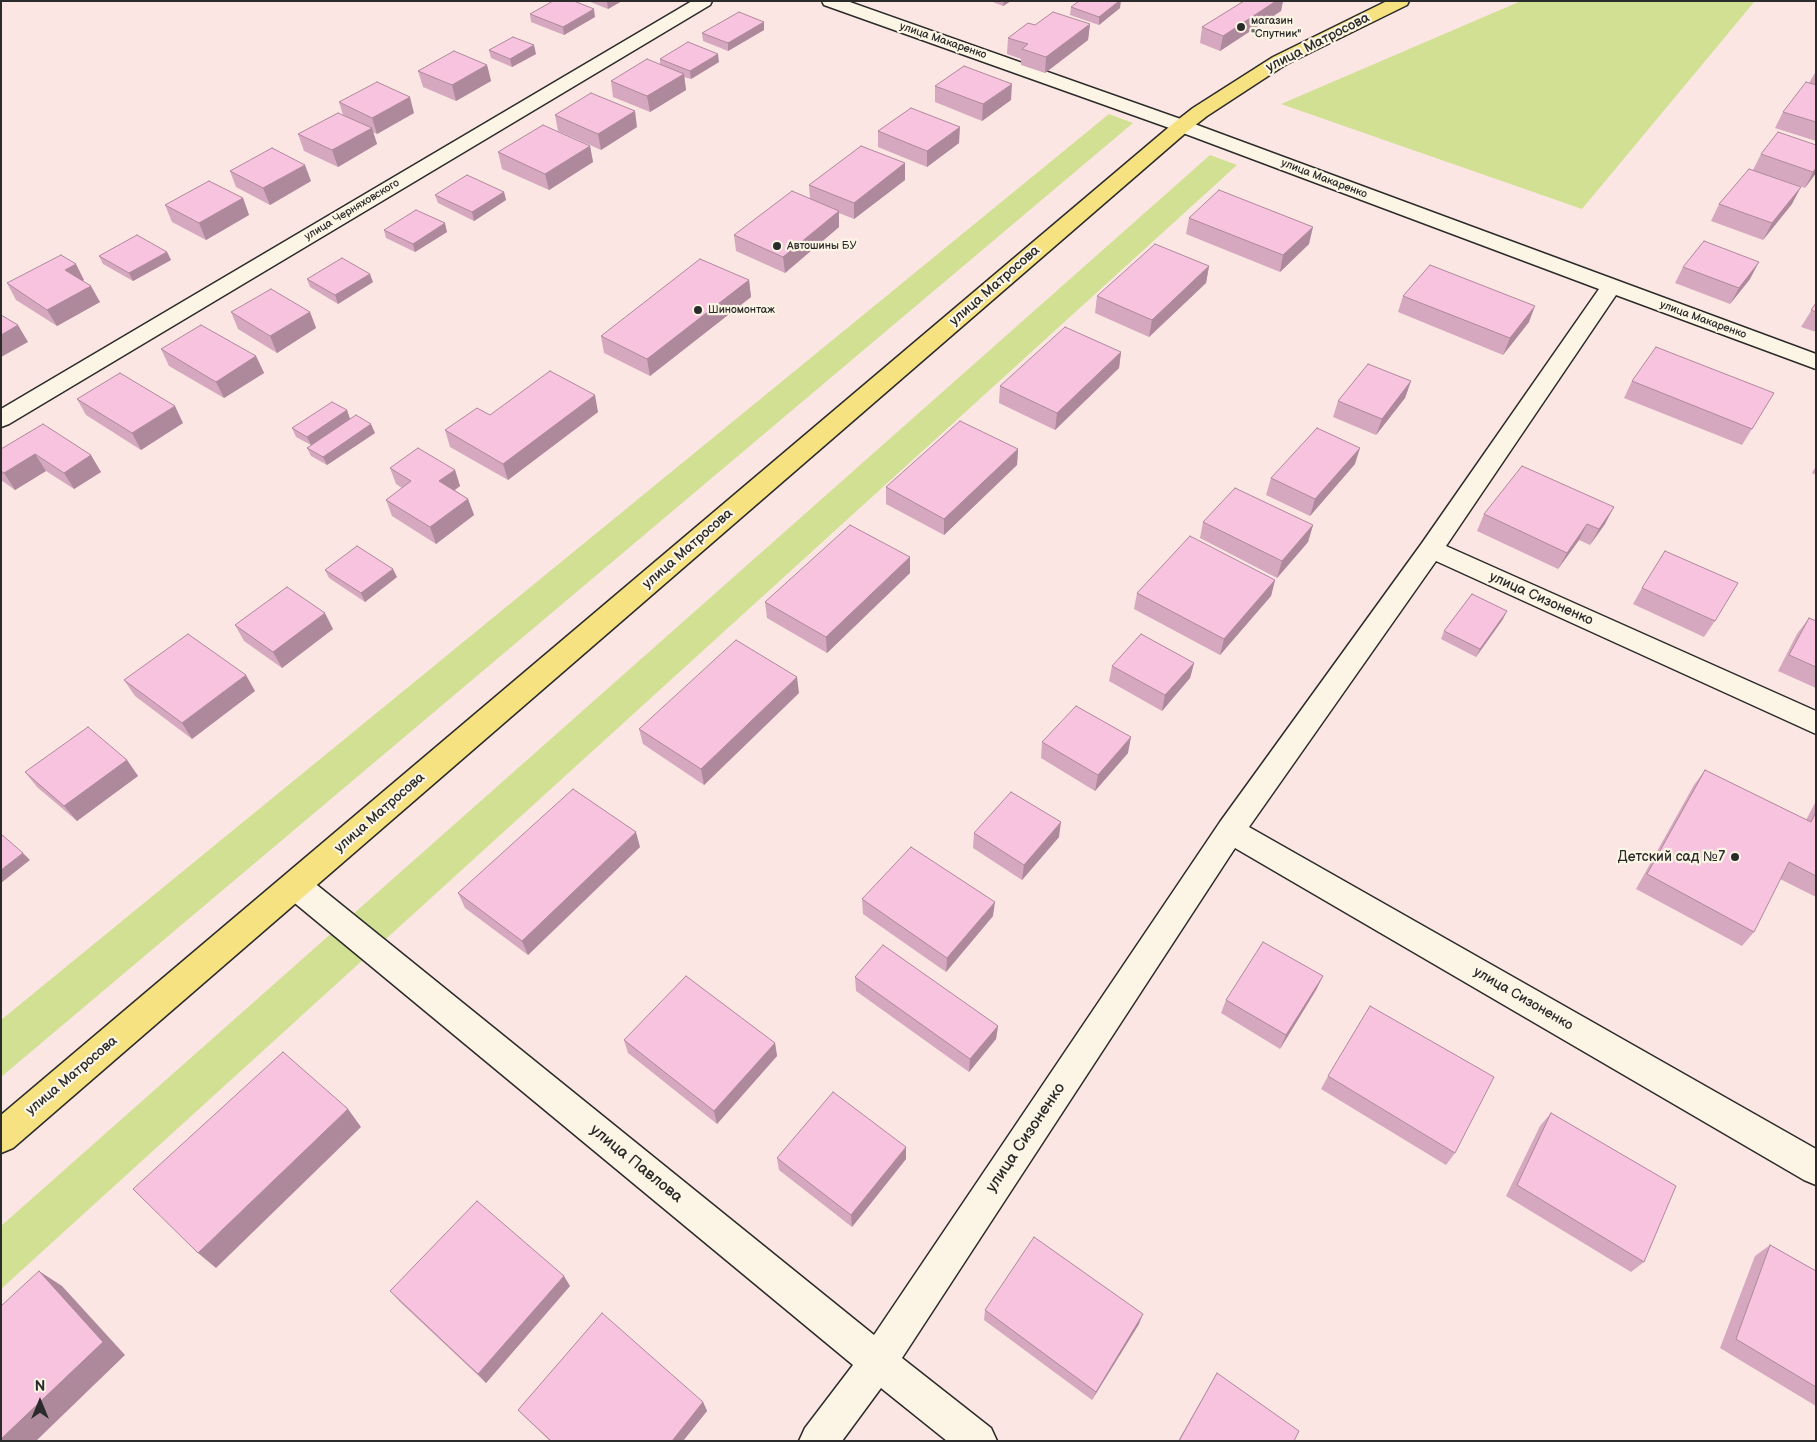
<!DOCTYPE html>
<meta charset="utf-8">
<style>
body{margin:0}
#map{position:relative;width:1817px;height:1442px;overflow:hidden;background:#fbe6e3;font-family:"Balsamiq Sans",sans-serif}
canvas{display:block}
.frame{position:absolute;inset:0;border:2px solid #2b2b2b;pointer-events:none}
.north{position:absolute;left:15px;top:1377px;width:50px;height:50px;-webkit-text-stroke:4px #fcf5e5;paint-order:stroke;rotate:0deg;font-size:14px;font-weight:700;line-height:20px;text-align:center;color:#2b2b2b}
.north::after{content:'';display:block;margin:auto;width:18px;height:22px;background:#2b2b2b;clip-path:polygon(50% 0,100% 100%,50% 72%,0 100%)}
</style>
<div id="map">
<canvas width="1817" height="1442"></canvas>
<div class="frame"></div>
<div class="north">N</div>
</div>
<script>
const context = document.querySelector('canvas').getContext('2d');
context.lineJoin = 'round';
function fillPath(path, color) { context.fillStyle = color; context.fill(path, 'evenodd'); }
const shape = rows => new Path2D(rows.map(r => 'M' + r).join(''));
function trace(path, color, width, dash) { context.strokeStyle = color; context.lineWidth = width; context.lineCap = dash ? 'butt' : 'round'; context.setLineDash(dash || []); context.stroke(path); }
function label(font, color, halo, rows, align = 'center') {
  context.font = font + ' "Balsamiq Sans",sans-serif'; context.lineWidth = 4.5; context.setLineDash([]); context.textBaseline = 'middle'; context.strokeStyle = halo; context.fillStyle = color; for (const [text, x, y, turn = 0] of rows) {
    context.save(); context.translate(x, y); context.rotate((+turn || 0) * Math.PI / 180); context.textAlign = isNaN(turn) ? turn : align; if (halo) context.strokeText(text, 0, 0); context.fillText(text, 0, 0); context.restore();
  }
}
fillPath(shape([
 [1521,1,1755,1,1582,209,1281,104],
 [1109,114,1133,123,1,1077,1,1020],
 [1210,155,1237,165,1,1289,1,1226]
]), '#d1e093');
const minor = shape([
 [692,1,712,1,710,5,9,424,1,427,1,409,692,1],
 [822,1,847,1,1189,122,1816,354,1816,369,1616,295,1446,546,1816,711,1816,734,1436,561,1249,827,1816,1149,1816,1185,1804,1180,1235,848,902,1358,991,1428,997,1441,947,1441,881,1388,842,1441,799,1441,805,1428,853,1365,285,895,281,886,285,877,296,873,307,877,874,1335,1220,822,1422,543,1599,289,1175,130,824,5,822,1]
]);
const major = shape([
 [1387,1,1409,1,1407,5,1285,65,1207,116,1189,130,13,1148,1,1153,1,1115,1175,122,1193,108,1273,57,1387,1]
]);
trace(minor, '#2b2b2b', 3);
trace(major, '#2b2b2b', 3);
fillPath(minor, '#fcf5e5');
fillPath(major, '#f7e281');
fillPath(shape([
 [588,1,622,1,608,9],
 [990,1,1011,1,1003,6],
 [1244,1,1283,1,1281,11,1220,51,1200,43,1202,27],
 [1071,7,1120,8,1099,25,1070,15],
 [530,14,595,17,564,35,531,22],
 [764,22,764,30,728,51,703,41,702,33],
 [1090,24,1088,40,1045,73,1021,65,1021,59,1007,54,1008,38,1035,25],
 [489,50,536,54,512,67,491,58],
 [660,59,719,62,691,79,684,77,686,90,650,112,613,97,611,81,660,64],
 [487,65,491,81,456,101,423,87,418,71],
 [1816,71,1816,141,1775,128,1783,112,1809,83],
 [935,86,1011,100,982,121,935,102],
 [339,102,414,113,377,134,373,132,377,144,338,167,304,151,298,134,343,115],
 [555,115,637,127,601,150,558,131],
 [878,131,959,143,927,167,878,147],
 [590,146,593,162,549,190,502,169,498,152],
 [1761,154,1816,173,1805,188,1766,175,1792,204,1763,240,1711,221,1719,204,1753,170],
 [905,163,905,180,854,219,839,213,839,227,785,273,736,251,734,235,810,199,809,185],
 [230,171,311,181,270,205,236,187],
 [504,192,506,200,474,221,438,203,435,195],
 [243,198,249,215,206,240,172,222,165,205],
 [1189,218,1309,244,1280,272,1186,234],
 [384,230,447,232,415,252,386,238],
 [167,252,171,260,133,281,103,264,99,256],
 [1209,266,1206,283,1149,337,1095,313,1097,296],
 [1683,267,1750,279,1730,304,1675,283],
 [307,279,373,282,338,304,310,287],
 [84,280,83,281,100,302,57,326,16,300,7,283],
 [749,280,751,297,650,376,604,353,601,336],
 [1403,296,1529,322,1503,355,1398,312],
 [1816,303,1816,332,1801,327],
 [231,312,310,312,316,328,277,353,238,329],
 [161,349,256,356,264,373,224,398,169,366],
 [1121,352,1119,368,1055,430,999,403,1000,386],
 [1411,381,1405,398,1376,435,1333,417,1338,401],
 [1632,381,1774,393,1742,445,1624,398],
 [77,399,183,423,141,450,86,415],
 [347,410,350,419,375,433,327,465,311,456,307,448,311,445,296,437,292,428],
 [598,412,508,480,450,447,445,430,490,415],
 [43,424,101,472,74,489,46,471,15,490,1,480,1,449],
 [1018,449,1017,465,944,535,886,504,886,487],
 [1355,464,1310,516,1266,495,1271,478],
 [1816,466,1816,475,1812,473],
 [390,468,455,470,460,486,455,490,468,499,474,515,436,544,392,516,386,500,402,488,396,484],
 [1484,514,1605,524,1590,545,1579,540,1558,569,1477,531],
 [1203,522,1313,525,1308,542,1277,578,1200,538],
 [910,557,910,573,827,653,767,618,765,602],
 [325,570,397,577,365,602,329,578],
 [1275,580,1271,596,1220,655,1134,609,1137,593],
 [1642,588,1715,621,1704,637,1633,604],
 [1809,618,1816,621,1816,688,1778,671,1797,634],
 [1503,619,1476,657,1441,639,1444,631],
 [235,625,333,629,282,668,244,641],
 [1194,663,1190,678,1162,711,1109,681,1112,666],
 [124,680,255,691,192,739,135,696],
 [799,693,704,785,643,744,639,729],
 [1042,742,1128,753,1095,791,1041,758],
 [127,760,138,776,77,821,37,787,25,772],
 [1705,770,1806,820,1816,801,1816,897,1780,879,1754,932,1742,946,1636,889,1694,785],
 [974,833,1059,837,1022,880,973,848],
 [640,847,528,955,465,908,458,893],
 [862,899,993,916,946,972,863,914],
 [1323,976,1316,990,1280,1049,1221,1013,1226,1000],
 [855,977,998,1026,996,1039,969,1072,856,991],
 [624,1040,775,1043,777,1056,717,1124,628,1053],
 [1328,1076,1455,1153,1446,1165,1321,1089],
 [1551,1113,1644,1262,1631,1272,1506,1196,1540,1126],
 [777,1158,906,1159,852,1227,779,1170],
 [1770,1245,1816,1271,1816,1406,1720,1348,1755,1256],
 [570,1286,486,1383,400,1302,390,1291],
 [985,1310,1139,1324,1092,1400,984,1320],
 [1217,1373,1294,1441,1178,1441],
 [703,1402,707,1411,683,1441,550,1441,526,1418,518,1410]
]), '#d5a8bf');
fillPath(shape([
 [607,1,622,1,608,9],
 [1004,1,1011,1,1003,6],
 [1119,1,1121,1,1120,8,1099,25,1099,17],
 [1276,1,1283,1,1281,11,1220,51,1223,36],
 [594,9,595,17,564,35,563,27],
 [764,22,764,30,728,51,728,43],
 [1090,24,1088,40,1045,73,1046,57],
 [534,45,536,54,512,67,510,59],
 [718,54,719,62,691,79,690,71],
 [487,65,491,81,456,101,452,85],
 [684,74,686,90,650,112,647,96],
 [1012,84,1011,100,982,121,983,104],
 [410,97,414,113,377,134,372,118],
 [635,111,637,127,601,150,598,134],
 [960,127,959,143,927,167,927,151],
 [372,128,377,144,338,167,332,150],
 [590,146,593,162,549,190,545,174],
 [905,163,905,180,854,219,854,203],
 [305,165,311,181,270,205,263,188],
 [1816,168,1816,173,1805,188,1813,172],
 [1801,187,1792,204,1763,240,1772,223],
 [504,192,506,200,474,221,472,212],
 [243,198,249,215,206,240,199,223],
 [839,211,839,227,785,273,783,257],
 [445,223,447,232,415,252,413,244],
 [1313,227,1309,244,1280,272,1283,255],
 [167,252,171,260,133,281,129,273],
 [1759,262,1750,279,1730,304,1739,288],
 [76,264,84,280,74,286,65,270],
 [1209,266,1206,283,1149,337,1152,320],
 [370,274,373,282,338,304,335,295],
 [749,280,751,297,650,376,647,359],
 [91,286,100,302,57,326,47,310],
 [1535,306,1529,322,1503,355,1510,338],
 [310,312,316,328,277,353,270,336],
 [18,325,28,342,1,357,1,335],
 [1121,352,1119,368,1055,430,1057,413],
 [256,356,264,373,224,398,216,382],
 [1411,381,1405,398,1376,435,1382,419],
 [595,395,598,412,508,480,503,464],
 [175,406,183,423,141,450,132,433],
 [347,410,350,419,311,445,307,437],
 [371,424,375,433,327,465,323,457],
 [1360,448,1355,464,1310,516,1315,499],
 [1018,449,1017,465,944,535,944,519],
 [35,454,46,471,15,490,4,473],
 [91,455,101,472,74,489,64,473],
 [455,470,460,486,445,497,439,481],
 [468,499,474,515,436,544,430,527],
 [1614,507,1605,524,1590,545,1599,529],
 [1587,524,1579,540,1558,569,1567,553],
 [1313,525,1308,542,1277,578,1282,561],
 [910,557,910,573,827,653,826,637],
 [393,569,397,577,365,602,361,593],
 [1275,580,1271,596,1220,655,1224,639],
 [1507,611,1503,619,1476,657,1480,649],
 [325,613,333,629,282,668,273,652],
 [1194,663,1190,678,1162,711,1165,695],
 [246,675,255,691,192,739,182,723],
 [797,677,799,693,704,785,701,769],
 [1131,737,1128,753,1095,791,1098,775],
 [127,760,138,776,77,821,64,806],
 [1061,822,1059,837,1022,880,1024,865],
 [636,832,640,847,528,955,522,941],
 [23,853,30,860,1,883,1,870],
 [995,902,993,916,946,972,947,958],
 [1323,976,1316,990,1280,1049,1286,1035],
 [998,1026,996,1039,969,1072,970,1059],
 [775,1043,777,1056,717,1124,714,1111],
 [348,1109,361,1127,216,1268,198,1253],
 [906,1147,906,1159,852,1227,851,1215],
 [39,1271,62,1286,125,1355,36,1441,1,1441],
 [564,1276,570,1286,486,1383,478,1374],
 [1143,1314,1139,1324,1092,1400,1096,1392],
 [703,1402,707,1411,683,1441,672,1441]
]), '#ae889b');
const building = shape([
 [553,1,574,1,594,9,563,27,530,14,553,1],
 [1079,1,1119,1,1099,17,1071,7,1079,1],
 [1244,1,1276,1,1223,36,1202,27,1244,1],
 [739,12,764,22,728,43,702,33,739,12],
 [1053,12,1090,24,1046,57,1022,49,1028,44,1008,38,1028,23,1035,25,1053,12],
 [513,37,534,45,510,59,489,50,513,37],
 [688,42,718,54,690,71,660,59,688,42],
 [454,51,487,65,452,85,418,71,454,51],
 [647,59,684,74,647,96,611,81,647,59],
 [964,66,1012,84,983,104,935,86,964,66],
 [377,82,410,97,372,118,339,102,377,82],
 [1806,82,1816,85,1816,122,1783,112,1806,82],
 [591,93,635,111,598,134,555,115,591,93],
 [911,108,960,127,927,151,878,131,911,108],
 [338,113,372,128,332,150,298,134,338,113],
 [543,125,590,146,545,174,498,152,543,125],
 [1778,132,1816,145,1816,168,1813,172,1761,154,1778,132],
 [861,146,905,163,854,203,809,185,861,146],
 [272,148,305,165,263,188,230,171,272,148],
 [1749,169,1801,187,1772,223,1719,204,1749,169],
 [467,175,504,192,472,212,435,195,467,175],
 [209,181,243,198,199,223,165,205,209,181],
 [1219,190,1313,227,1283,255,1189,218,1219,190],
 [792,191,839,211,783,257,734,235,792,191],
 [416,210,445,223,413,244,384,230,416,210],
 [137,235,167,252,129,273,99,256,137,235],
 [1704,241,1759,262,1739,288,1683,267,1704,241],
 [1155,244,1209,266,1152,320,1097,296,1155,244],
 [61,255,76,264,65,270,91,286,47,310,7,283,61,255],
 [342,258,370,274,335,295,307,279,342,258],
 [700,259,749,280,647,359,601,336,700,259],
 [1430,265,1535,306,1510,338,1403,296,1430,265],
 [271,289,310,312,270,336,231,312,271,289],
 [1816,303,1816,312,1811,310,1816,303],
 [1,315,18,325,1,335,1,315],
 [201,325,256,356,216,382,161,349,201,325],
 [1065,327,1121,352,1057,413,1000,386,1065,327],
 [1656,347,1774,393,1752,429,1632,381,1656,347],
 [1368,364,1411,381,1382,419,1338,401,1368,364],
 [550,371,595,395,503,464,445,430,477,408,490,415,550,371],
 [120,373,175,406,132,433,77,399,120,373],
 [332,402,347,410,307,437,292,428,332,402],
 [356,415,371,424,323,457,307,448,356,415],
 [960,421,1018,449,944,519,886,487,960,421],
 [43,424,91,455,64,473,35,454,4,473,1,471,1,449,43,424],
 [1317,428,1360,448,1315,499,1271,478,1317,428],
 [418,448,455,470,439,481,468,499,430,527,386,500,411,481,390,468,418,448],
 [1522,466,1614,507,1599,529,1587,524,1567,553,1484,514,1522,466],
 [1235,488,1313,525,1282,561,1203,522,1235,488],
 [850,525,910,557,826,637,765,602,850,525],
 [1190,536,1275,580,1224,639,1137,593,1190,536],
 [357,546,393,569,361,593,325,570,357,546],
 [1665,551,1738,583,1715,621,1642,588,1665,551],
 [287,587,325,613,273,652,235,625,287,587],
 [1472,594,1507,611,1480,649,1444,631,1472,594],
 [1809,618,1816,621,1816,667,1789,655,1809,618],
 [188,634,246,675,182,723,124,680,188,634],
 [1141,634,1194,663,1165,695,1112,666,1141,634],
 [736,640,797,677,701,769,639,729,736,640],
 [1076,706,1131,737,1098,775,1042,742,1076,706],
 [88,727,127,760,64,806,25,772,88,727],
 [1705,770,1811,822,1816,812,1816,876,1789,862,1754,932,1647,874,1705,770],
 [573,789,636,832,522,941,458,893,573,789],
 [1011,792,1061,822,1024,865,974,833,1011,792],
 [1,834,23,853,1,870,1,834],
 [911,847,995,902,947,958,862,899,911,847],
 [1263,942,1323,976,1286,1035,1226,1000,1263,942],
 [883,945,998,1026,970,1059,855,977,883,945],
 [686,976,775,1043,714,1111,624,1040,686,976],
 [1370,1006,1494,1077,1455,1153,1328,1076,1370,1006],
 [283,1052,348,1109,198,1253,133,1189,283,1052],
 [833,1092,906,1147,851,1215,777,1158,833,1092],
 [1551,1113,1676,1186,1644,1262,1517,1185,1551,1113],
 [477,1201,564,1276,478,1374,390,1291,477,1201],
 [1034,1237,1143,1314,1096,1392,985,1310,1034,1237],
 [1770,1245,1816,1271,1816,1387,1736,1339,1770,1245],
 [39,1271,103,1342,1,1439,1,1306,39,1271],
 [602,1313,703,1402,672,1441,551,1441,518,1410,602,1313],
 [1217,1373,1299,1431,1294,1441,1179,1441,1217,1373]
]);
fillPath(building, '#f8c3de');
trace(building, '#ae889b', 1);
for (const [x, y, r, color] of [
 [1241,27,5,"#2b2b2b"],
 [777,246,5,"#2b2b2b"],
 [698,310,5,"#2b2b2b"],
 [1735,857,5,"#2b2b2b"]
]) { const dot = new Path2D(); dot.arc(x, y, r, 0, 2 * Math.PI); context.fillStyle = color; context.fill(dot); trace(dot, '#fcf5e5', 2); }
label('11px', '#2b2b2b', '#fcf5e5', [
 ["магазин",1251,21],
 ["\"Спутник\"",1251,34],
 ["Автошины БУ",787,246],
 ["Шиномонтаж",708,310]
], 'left');
label('11px', '#2b2b2b', '#fcf5e5', [
 ["улица Макаренко",943,41,19],
 ["улица Макаренко",1324,179,21],
 ["улица Черняховского",352,210,-31],
 ["улица Макаренко",1703,320,20]
]);
label('14px', '#2b2b2b', '#fcf5e5', [
 ["улица Матросова",1318,43,-27],
 ["улица Матросова",995,286,-41],
 ["улица Матросова",688,549,-41],
 ["улица Сизоненко",1541,599,24],
 ["улица Матросова",380,813,-41],
 ["улица Сизоненко",1523,999,30],
 ["улица Матросова",72,1076,-40]
]);
label('14px', '#2b2b2b', '#fcf5e5', [
 ["Детский сад №7",1725,857]
], 'right');
label('16px', '#2b2b2b', '#fcf5e5', [
 ["улица Сизоненко",1026,1138,-56],
 ["улица Павлова",636,1164,39]
]);
</script>
